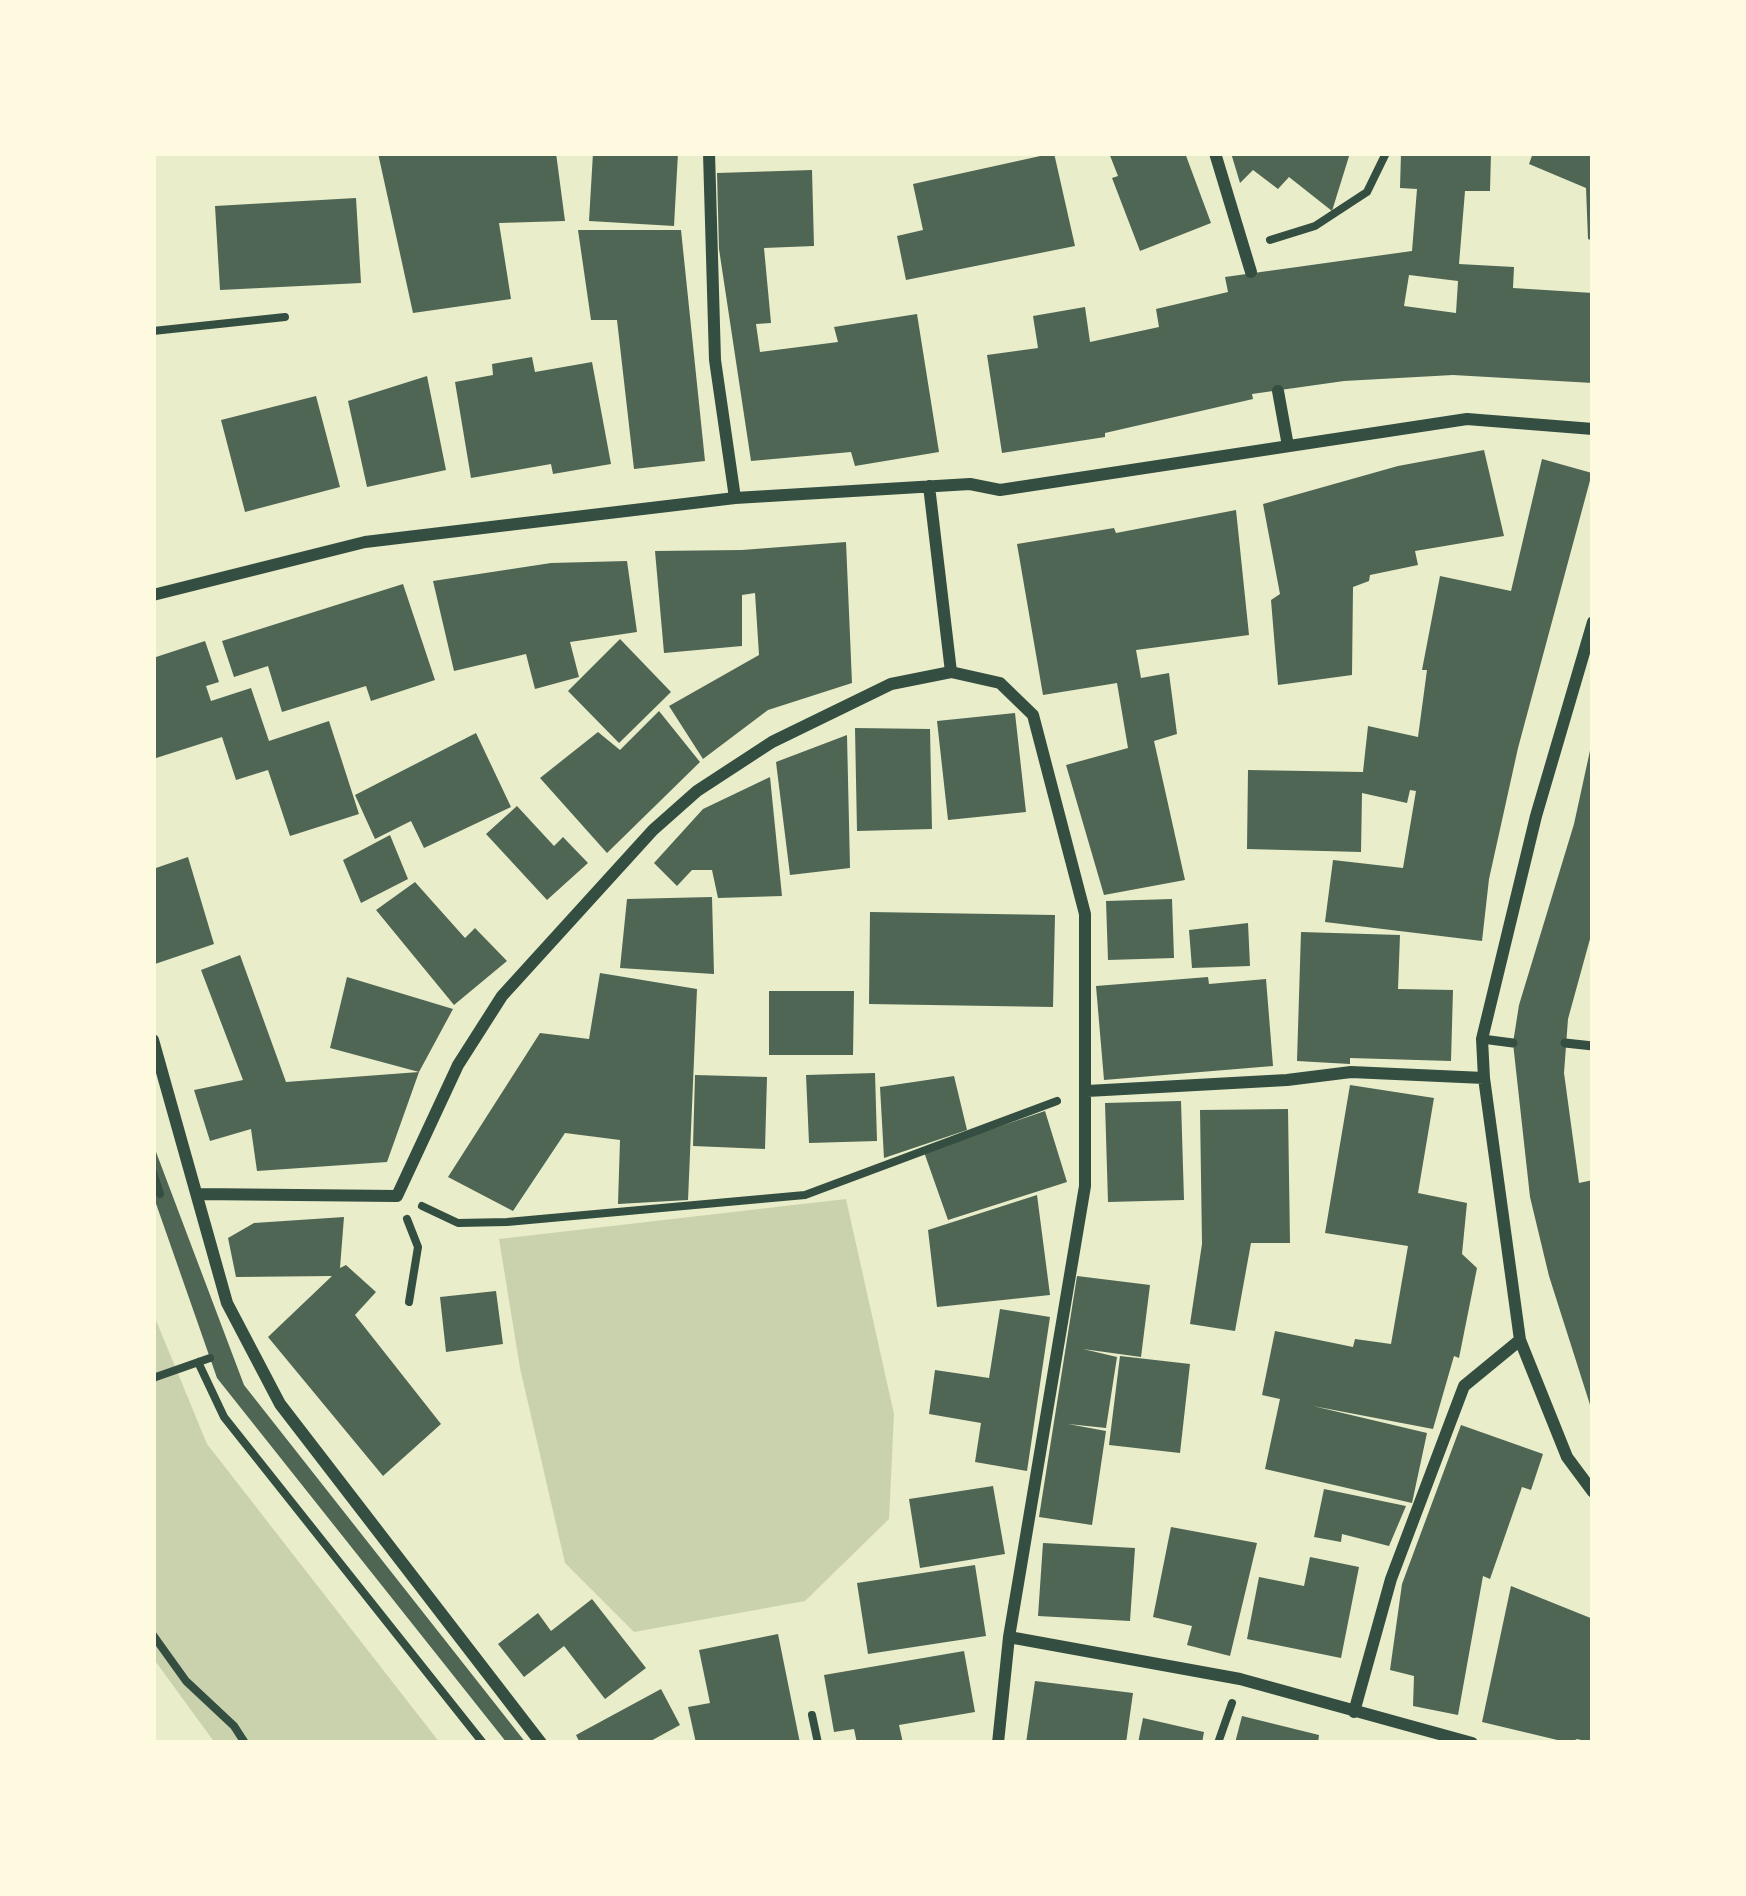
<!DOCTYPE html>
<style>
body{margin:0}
#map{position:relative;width:1746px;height:1896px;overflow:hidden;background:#e9edc9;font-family:Commissioner,sans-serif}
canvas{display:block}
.frame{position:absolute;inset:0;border:156px solid #fefae0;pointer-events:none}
</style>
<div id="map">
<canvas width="1746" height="1896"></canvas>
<div class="frame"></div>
</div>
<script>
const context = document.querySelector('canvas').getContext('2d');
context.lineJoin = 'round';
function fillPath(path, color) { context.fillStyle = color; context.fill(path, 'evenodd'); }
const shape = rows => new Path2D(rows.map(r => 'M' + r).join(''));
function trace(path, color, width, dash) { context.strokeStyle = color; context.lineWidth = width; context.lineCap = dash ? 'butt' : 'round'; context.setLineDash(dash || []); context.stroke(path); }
fillPath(shape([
 [846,1199,894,1414,889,1519,805,1601,634,1632,565,1563,520,1368,499,1239],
 [153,1313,207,1444,440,1743,215,1743,153,1658]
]), '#cad2ad');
fillPath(shape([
 [378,153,556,153,565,221,499,223,511,299,413,313],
 [593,153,678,153,674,226,589,221],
 [1054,153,1075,246,906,280,897,236,923,230,913,184],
 [1109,153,1185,153,1211,223,1140,251,1112,178,1118,176],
 [1231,153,1350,153,1332,211,1289,177,1278,189,1253,170,1240,183],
 [1401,153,1491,153,1490,191,1465,191,1459,264,1514,267,1513,288,1593,293,1593,383,1453,375,1344,381,1252,394,1253,399,1105,433,1105,437,1002,453,987,355,1038,348,1033,316,1085,307,1090,342,1159,327,1156,309,1228,292,1225,277,1412,251,1417,189,1400,188],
 [1409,275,1458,281,1456,313,1404,306],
 [1533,153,1593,153,1593,241,1588,239,1586,188,1529,164],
 [812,170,814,246,764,248,771,323,756,324,760,352,838,342,834,327,917,314,939,452,855,466,851,452,751,461,719,249,717,173],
 [356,198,361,283,220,290,215,206],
 [578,230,681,230,705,461,634,469,617,320,591,320],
 [532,357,535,372,592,362,611,464,553,474,551,464,471,478,455,382,493,375,492,364],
 [427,376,446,470,367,487,348,401],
 [316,396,340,487,245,512,221,420],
 [1484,450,1504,536,1415,551,1418,565,1370,575,1369,581,1353,587,1352,675,1278,685,1271,600,1280,594,1263,504,1398,466],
 [1542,459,1592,473,1518,748,1489,879,1482,941,1325,922,1333,860,1403,868,1416,791,1410,790,1407,803,1362,793,1361,852,1247,849,1248,770,1363,772,1368,726,1418,737,1427,670,1422,670,1440,576,1511,591],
 [1236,510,1249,635,1136,650,1141,678,1169,673,1177,734,1154,741,1185,880,1104,895,1066,765,1128,748,1117,683,1043,695,1017,544,1114,528,1116,533],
 [846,542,852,683,768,710,703,759,669,706,759,655,755,593,742,595,742,646,664,653,655,551,742,550],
 [627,561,637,632,570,642,579,677,535,689,526,654,454,671,433,581,551,563],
 [403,584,435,680,371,701,366,686,282,712,268,666,234,677,222,641],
 [620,639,671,692,619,743,568,691],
 [205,641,219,682,206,686,211,701,251,688,269,741,329,721,359,814,290,836,268,770,236,780,222,737,153,759,153,658],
 [659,711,700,762,607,853,540,778,598,732,620,750],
 [1015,713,1026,812,948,820,937,721],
 [855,728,930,729,932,829,857,831],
 [476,733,511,807,424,848,411,821,375,839,355,795],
 [847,735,850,868,790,875,776,762],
 [1591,746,1593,928,1568,1019,1564,1073,1579,1183,1593,1180,1592,1411,1549,1276,1530,1197,1513,1043,1519,1005,1574,824],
 [770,777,782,896,718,898,712,870,692,870,677,886,654,863,703,809],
 [517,806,554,846,563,837,588,863,547,900,486,834],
 [390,835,408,879,361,903,343,860],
 [188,857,214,944,155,964,153,869],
 [415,882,465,938,475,928,507,961,454,1005,376,910],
 [712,897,714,974,620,968,627,899],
 [1172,899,1174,958,1108,960,1106,901],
 [870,912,1055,915,1053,1007,869,1004],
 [1248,923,1250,966,1192,968,1189,930],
 [1301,932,1400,935,1398,989,1453,990,1451,1061,1350,1058,1350,1064,1297,1061],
 [240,955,286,1082,419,1072,330,1048,347,977,453,1009,419,1072,387,1162,257,1171,251,1129,210,1141,194,1090,243,1080,201,970],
 [600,973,697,989,688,1200,618,1204,620,1140,565,1133,513,1211,448,1177,540,1033,589,1039],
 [1208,977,1209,984,1266,979,1273,1066,1104,1080,1096,986],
 [769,991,854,991,853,1055,769,1055],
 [875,1073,877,1141,809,1143,806,1075],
 [695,1075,767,1077,765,1149,693,1146],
 [954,1076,967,1130,884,1158,880,1087],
 [1350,1085,1434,1098,1418,1193,1467,1203,1462,1254,1477,1268,1459,1358,1454,1356,1433,1429,1313,1406,1427,1433,1412,1503,1265,1469,1280,1399,1262,1395,1275,1331,1353,1347,1355,1339,1391,1344,1408,1246,1325,1233],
 [1181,1101,1184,1200,1108,1202,1105,1103],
 [1288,1109,1290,1243,1251,1243,1235,1331,1190,1324,1202,1244,1200,1110],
 [1045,1111,1067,1182,948,1220,924,1152],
 [153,1144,244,1385,526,1743,507,1743,217,1378,153,1195],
 [1037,1195,1050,1295,937,1307,928,1230],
 [344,1217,340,1268,346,1265,376,1292,355,1315,441,1424,383,1476,268,1337,332,1276,236,1277,228,1238,254,1223],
 [1077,1276,1150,1285,1141,1357,1083,1349,1117,1357,1106,1428,1068,1424,1106,1431,1092,1525,1039,1517],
 [496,1291,503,1344,446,1352,440,1297],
 [1000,1309,1050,1317,1027,1471,975,1462,981,1423,929,1414,935,1370,989,1378],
 [1120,1356,1190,1364,1180,1453,1109,1445],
 [1461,1425,1543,1454,1531,1490,1522,1487,1490,1579,1483,1576,1458,1715,1413,1706,1414,1676,1390,1670,1402,1584],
 [993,1486,1005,1554,920,1568,909,1499],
 [1324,1489,1406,1506,1389,1546,1342,1534,1341,1542,1314,1537],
 [1171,1527,1257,1543,1230,1656,1187,1645,1192,1626,1153,1617],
 [1043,1543,1135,1548,1130,1621,1038,1616],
 [1310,1557,1359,1567,1341,1658,1247,1639,1259,1577,1304,1586],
 [975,1565,986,1636,868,1654,857,1583],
 [1511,1586,1593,1619,1593,1743,1577,1739,1570,1743,1482,1722],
 [592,1599,646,1668,605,1699,564,1646,524,1677,498,1644,538,1613,551,1631],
 [778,1634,800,1743,696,1743,688,1707,710,1703,699,1650],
 [964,1651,975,1712,899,1725,903,1743,857,1743,854,1729,834,1732,824,1675],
 [1035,1681,1133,1693,1126,1743,1026,1743],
 [661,1689,680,1725,647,1743,580,1743,576,1735],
 [1242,1716,1319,1735,1318,1743,1235,1743],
 [1143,1718,1204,1732,1202,1743,1138,1743]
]), '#4f6655');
trace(shape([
 [1270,240,1315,226,1367,192,1386,153],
 [153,331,285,317],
 [153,1172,160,1194],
 [422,1206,458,1223,507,1222,805,1195,1057,1101],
 [407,1219,418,1247,409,1302],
 [198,1362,224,1417,483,1743],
 [153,1378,210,1358],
 [153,1635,186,1681,234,1726,245,1743],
 [812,1715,818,1743],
 [1218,1743,1232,1703]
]), '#344e41', 8);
trace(shape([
 [1482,1039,1513,1043],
 [1565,1043,1593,1046]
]), '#344e41', 9);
trace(shape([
 [709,153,715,360,735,498],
 [1215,153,1251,272],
 [1278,391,1288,446],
 [153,595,365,542,735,498,970,484,1000,490,1467,419,1593,429],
 [1593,622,1536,816,1482,1039,1484,1078,1520,1340,1567,1457,1593,1492],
 [951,672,1000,683,1033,715,1085,914,1085,1186,1009,1637,998,1743],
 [153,1040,227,1303,280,1404,541,1743],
 [1087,1091,1287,1080,1351,1072,1484,1078],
 [197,1194,397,1196,458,1065,502,996,653,830,697,791,772,742,891,684,951,672,929,486],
 [1009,1637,1240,1679,1472,1743],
 [1354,1712,1391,1579,1464,1386,1520,1340]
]), '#344e41', 12);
</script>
